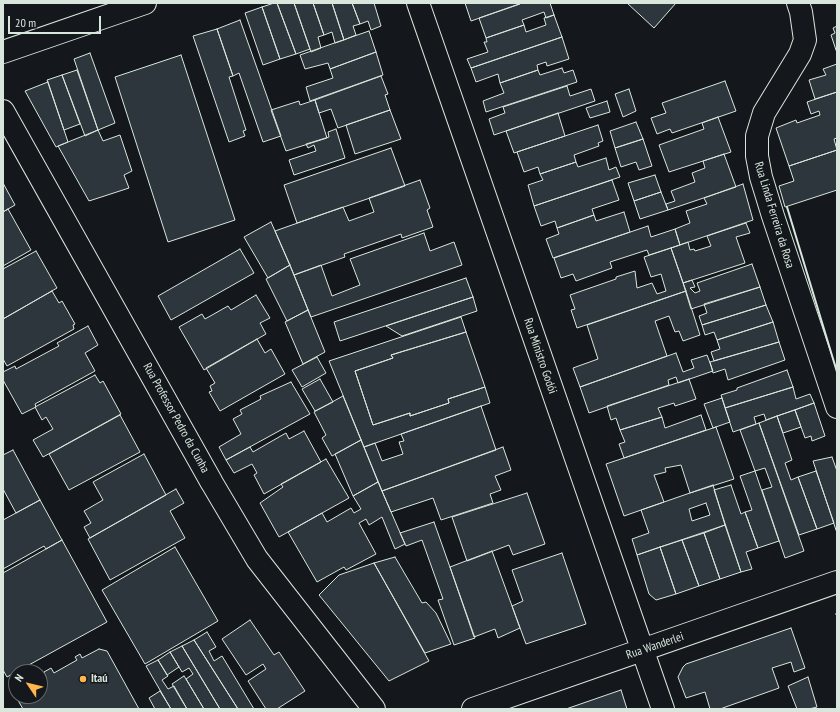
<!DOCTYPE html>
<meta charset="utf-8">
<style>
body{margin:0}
#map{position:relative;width:840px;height:712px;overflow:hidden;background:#14181c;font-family:"PT Sans Narrow",sans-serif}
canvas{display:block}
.frame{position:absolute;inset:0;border:4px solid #d8e6dc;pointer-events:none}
.north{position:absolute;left:8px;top:664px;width:40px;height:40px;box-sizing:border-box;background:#14181c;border:1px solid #626a69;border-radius:50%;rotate:305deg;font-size:11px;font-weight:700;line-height:16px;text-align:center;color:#d8e6dc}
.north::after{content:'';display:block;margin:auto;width:14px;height:18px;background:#ffb74d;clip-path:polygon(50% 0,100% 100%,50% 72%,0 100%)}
.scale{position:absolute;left:8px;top:16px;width:93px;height:18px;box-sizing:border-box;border:2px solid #d8e6dc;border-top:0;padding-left:5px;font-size:12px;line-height:14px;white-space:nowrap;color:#d8e6dc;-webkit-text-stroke:3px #14181c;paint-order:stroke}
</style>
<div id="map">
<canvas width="840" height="712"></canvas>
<div class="frame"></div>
<div class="north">N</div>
<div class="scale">20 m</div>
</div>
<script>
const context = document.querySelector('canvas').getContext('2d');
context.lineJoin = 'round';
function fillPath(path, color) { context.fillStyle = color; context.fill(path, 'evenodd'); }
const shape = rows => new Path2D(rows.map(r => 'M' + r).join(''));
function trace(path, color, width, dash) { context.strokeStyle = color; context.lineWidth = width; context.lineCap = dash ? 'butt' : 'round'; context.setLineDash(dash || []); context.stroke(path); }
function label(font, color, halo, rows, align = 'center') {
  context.font = font + ' "PT Sans Narrow",sans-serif'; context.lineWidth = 3; context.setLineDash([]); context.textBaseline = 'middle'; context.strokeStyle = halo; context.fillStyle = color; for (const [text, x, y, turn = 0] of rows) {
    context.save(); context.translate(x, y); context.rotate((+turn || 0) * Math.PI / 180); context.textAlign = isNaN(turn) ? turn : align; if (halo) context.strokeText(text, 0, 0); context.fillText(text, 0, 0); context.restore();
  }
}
const building = shape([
 [274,3,277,3,296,54,280,59,262,7,274,3],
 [277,3,294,3,310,49,296,54,277,3],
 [294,3,313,3,324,35,318,37,321,48,311,52,294,3],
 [313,3,332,3,344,40,335,43,332,32,324,35,313,3],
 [332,3,352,3,360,24,353,26,356,35,344,40,332,3],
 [352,3,374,3,381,26,371,30,368,21,360,24,352,3],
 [465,3,520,3,520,4,471,21,465,3],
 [550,3,554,15,546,18,544,12,522,20,524,25,486,38,479,18,522,3,550,3],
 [627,3,676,3,654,28,627,3],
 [262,7,280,59,263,65,245,13,262,7],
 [554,15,562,37,471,68,467,59,488,52,484,42,487,42,486,38,524,25,526,32,546,25,544,18,554,15],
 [240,20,281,136,263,142,239,73,233,76,217,29,240,20],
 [837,26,837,53,831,35,835,33,833,28,837,26],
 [217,29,233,76,229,77,246,130,243,131,245,136,229,142,193,36,217,29],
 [369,31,376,52,330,69,328,63,305,69,300,55,369,31],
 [562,37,569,59,547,66,546,62,537,65,538,70,500,83,498,74,476,82,471,68,562,37],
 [376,52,383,75,310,101,306,87,333,78,330,69,376,52],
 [90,53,115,123,98,130,74,59,90,53],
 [181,55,235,220,168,242,115,77,181,55],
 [837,64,837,92,815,99,809,80,826,75,823,69,837,64],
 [562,68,564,73,573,70,577,82,486,112,483,101,504,93,500,83,538,70,540,75,562,68],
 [77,70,98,130,85,136,62,75,77,70],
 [62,75,80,124,64,130,47,80,62,75],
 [381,76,388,94,385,95,390,110,338,128,331,109,319,113,315,100,381,76],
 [725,81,736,111,672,133,670,129,657,134,651,118,666,113,662,103,725,81],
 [48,82,68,142,56,147,25,91,48,82],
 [567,86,570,96,591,89,595,101,494,135,489,119,505,113,503,107,567,86],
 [629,89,636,111,623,117,615,94,629,89],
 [837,92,837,138,834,139,837,150,789,166,776,128,796,120,797,123,820,115,819,111,811,114,807,102,837,92],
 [315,100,327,138,286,151,271,110,299,101,300,105,315,100],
 [607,101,610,112,590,118,586,108,607,101],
 [390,110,401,139,355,154,346,125,390,110],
 [558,113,565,136,514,153,506,131,558,113],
 [718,117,731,152,669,172,659,145,704,129,702,123,718,117],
 [636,122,643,139,615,148,610,131,636,122],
 [598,125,603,141,598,143,599,146,574,155,576,162,540,174,538,167,524,172,517,152,598,125],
 [336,129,345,158,294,175,289,160,316,151,314,145,308,148,306,144,329,137,328,132,336,129],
 [98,130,103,141,120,135,132,171,124,175,129,188,89,201,58,146,98,130],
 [643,139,652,166,639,170,636,162,621,167,615,148,643,139],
 [391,148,405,186,297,223,284,185,391,148],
 [837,150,837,190,785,207,779,186,794,181,789,166,837,150],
 [724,154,736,187,668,210,666,204,675,201,671,191,695,182,692,173,705,168,703,161,724,154],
 [606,158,609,170,616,167,620,177,534,206,528,185,543,180,540,174,576,162,578,167,606,158],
 [655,175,661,192,634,201,628,183,655,175],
 [420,180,430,208,427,210,433,227,402,238,401,234,344,254,345,257,294,275,275,231,343,207,349,221,374,212,369,198,420,180],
 [612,180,619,200,592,209,594,215,557,228,555,221,541,226,534,206,612,180],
 [3,183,15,205,3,212,3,183],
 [743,184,753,220,680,245,675,229,690,223,686,211,707,204,704,198,743,184],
 [661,192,668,210,640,219,634,201,661,192],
 [8,209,31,250,3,266,3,212,8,209],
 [624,212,630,232,553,258,546,239,559,234,557,228,594,215,596,221,624,212],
 [271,222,290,265,268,278,244,237,271,222],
 [746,223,750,233,736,237,745,263,683,283,671,248,688,242,690,250,694,249,695,251,711,246,707,236,746,223],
 [648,226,651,237,675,229,680,245,649,255,647,250,610,262,612,268,576,281,573,274,561,278,554,258,648,226],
 [424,233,430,251,454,242,462,265,311,317,294,275,321,265,332,296,360,285,350,259,424,233],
 [671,248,686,291,577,328,571,310,575,309,570,295,616,279,616,277,635,271,637,288,652,283,657,294,666,291,661,274,651,277,644,257,671,248],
 [240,249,254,273,171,320,158,296,240,249],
 [36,251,57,288,3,319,3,269,36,251],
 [752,264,760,287,691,309,683,283,692,280,695,287,690,288,695,293,700,291,697,283,752,264],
 [290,265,308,310,287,321,266,279,290,265],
 [466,278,473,297,340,341,334,322,466,278],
 [760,287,766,305,702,325,699,316,707,313,704,304,760,287],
 [52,291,59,303,62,301,75,324,73,325,74,329,7,366,3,359,3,319,52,291],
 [686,291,700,335,683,341,679,331,675,332,669,316,655,321,667,356,580,387,573,368,598,359,587,325,686,291],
 [256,295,270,318,260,323,266,334,204,370,179,327,202,314,205,319,228,306,231,310,256,295],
 [473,297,477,311,402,336,386,326,473,297],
 [766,305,773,322,717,340,714,332,705,335,702,325,766,305],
 [308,310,325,352,303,364,285,322,308,310],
 [461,317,466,332,391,355,393,358,355,371,373,425,410,413,410,416,449,403,448,399,485,387,490,403,364,447,329,361,461,317],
 [773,322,779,342,714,361,711,352,720,349,717,340,773,322],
 [88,326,98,345,85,353,95,371,35,404,36,407,22,414,3,380,3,372,15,366,16,369,59,346,57,343,88,326],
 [466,332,485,387,448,399,449,403,410,416,410,413,373,425,355,371,393,358,391,355,466,332],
 [257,339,265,353,271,349,285,374,220,411,209,392,212,391,210,386,215,383,206,368,257,339],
 [779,342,785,360,728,380,725,369,713,373,710,362,779,342],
 [676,353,683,372,694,368,691,360,707,355,713,371,678,383,676,377,668,380,669,385,589,413,580,387,676,353],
 [317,357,326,373,302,387,292,370,317,357],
 [787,370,793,387,725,408,721,395,737,390,737,388,787,370],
 [95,375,100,383,103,381,121,414,43,457,33,440,53,429,46,417,42,420,35,407,95,375],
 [320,379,333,402,315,411,302,389,320,379],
 [689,379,696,399,675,406,674,403,658,408,662,417,620,430,616,418,611,420,607,406,689,379],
 [291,382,310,414,226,460,219,447,241,434,233,419,242,414,240,410,261,399,260,396,291,382],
 [793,387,796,399,810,394,814,403,766,420,764,414,754,417,756,424,733,432,725,408,793,387],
 [343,396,361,440,332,456,322,438,326,435,314,412,343,396],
 [722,398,730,422,713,428,704,404,722,398],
 [814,403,825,436,812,441,811,436,805,438,795,410,814,403],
 [481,406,496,450,382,491,364,447,375,443,382,461,403,454,399,442,404,441,401,434,481,406],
 [795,410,801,427,783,433,777,416,795,410],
 [120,415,140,452,69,490,49,454,120,415],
 [701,415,706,430,624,458,619,444,625,442,620,430,662,417,665,428,701,415],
 [777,416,792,460,785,463,791,480,798,477,817,529,799,535,759,423,777,416],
 [759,423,804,551,785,558,762,490,772,487,765,468,755,471,740,430,759,423],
 [716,427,734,479,690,493,681,465,665,468,666,472,654,475,664,502,624,516,606,464,716,427],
 [304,431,321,462,264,494,254,475,257,473,252,464,234,473,226,460,250,447,253,452,286,433,289,439,304,431],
 [361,440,378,482,353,496,335,454,361,440],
 [503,447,511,470,495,476,501,490,490,494,493,503,441,520,433,498,391,512,382,491,503,447],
 [13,450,40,500,16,513,3,489,3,455,13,450],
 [144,454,166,495,90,538,84,527,91,523,84,511,103,500,93,482,144,454],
 [832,457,837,471,837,533,813,461,832,457],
 [326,459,349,498,279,537,260,503,283,487,281,484,326,459],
 [755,471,779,541,758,548,745,512,752,510,740,476,755,471],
 [816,471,834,523,817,529,798,477,816,471],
 [378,482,405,544,395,549,382,517,369,525,366,519,359,523,376,554,346,570,344,567,317,582,288,532,322,513,327,522,351,508,354,513,361,509,353,496,378,482],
 [713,485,725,525,637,555,632,539,649,533,641,510,713,485],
 [706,503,710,515,692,521,689,509,706,503],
 [731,485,741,514,745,512,758,548,746,552,752,569,741,572,714,490,731,485],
 [176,489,184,503,170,511,185,538,110,580,88,539,176,489],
 [527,493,545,544,513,555,509,545,467,561,452,517,527,493],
 [40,500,62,540,46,549,44,546,3,569,3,520,40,500],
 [434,522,475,638,454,645,438,600,443,599,422,540,406,546,400,533,434,522],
 [725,525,741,572,720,579,704,533,725,525],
 [704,533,720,579,699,586,682,540,704,533],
 [62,540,107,622,7,677,3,670,3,573,62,540],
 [682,540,699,586,676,594,660,547,682,540],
 [175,547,218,621,145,664,102,590,175,547],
 [660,547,676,594,656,600,649,594,637,555,660,547],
 [492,551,520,628,498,638,495,629,474,637,450,567,492,551],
 [562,553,586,624,526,644,512,606,523,601,512,570,562,553],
 [395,557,422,603,426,602,436,613,451,644,425,653,374,563,395,557],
 [374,563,429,661,389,681,319,595,339,575,374,563],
 [250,620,274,655,279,652,305,691,277,709,266,709,248,681,266,669,263,664,246,675,222,639,250,620],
 [791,628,805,668,794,672,791,662,772,668,779,688,720,709,710,709,705,692,686,698,678,677,683,667,686,664,791,628],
 [207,632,216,647,209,651,214,661,222,656,254,709,238,709,194,640,207,632],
 [194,640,238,709,220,709,182,646,194,640],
 [182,646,220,709,204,709,186,679,193,674,189,668,182,672,170,652,182,646],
 [99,649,107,651,139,709,23,709,12,690,16,688,16,696,40,696,40,680,46,677,44,672,51,668,54,673,77,660,75,657,80,654,82,658,99,649],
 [170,652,179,667,167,675,158,660,170,652],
 [158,660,168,676,162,680,168,689,174,686,187,709,171,709,146,666,158,660],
 [184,676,186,679,204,709,187,709,172,684,184,676],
 [808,677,817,707,809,709,797,709,788,686,808,677],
 [621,690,627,709,566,709,621,690],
 [160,691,171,709,155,709,149,698,160,691]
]);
fillPath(building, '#2c363c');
trace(building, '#d8e6dc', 1);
const street = shape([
 [418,3,663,709],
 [798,3,801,12,805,40,800,54,764,113,757,136,757,156,761,177,773,216,837,407],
 [3,52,145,3],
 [3,111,212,483,257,559,374,709],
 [473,709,837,582]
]);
trace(street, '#d8e6dc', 24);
trace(street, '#14181c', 22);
trace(shape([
 [835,614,837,614]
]), '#d8e6dc', 1, [5, 2]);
trace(shape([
 [787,207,837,372]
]), '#d8e6dc', 2);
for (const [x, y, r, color] of [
 [83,679,4,"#ffb74d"]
]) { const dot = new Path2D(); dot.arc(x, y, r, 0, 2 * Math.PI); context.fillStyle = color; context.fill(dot); trace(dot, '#14181c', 1.5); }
label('12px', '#d8e6dc', '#14181c', [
 ["Rua Linda Ferreira da Rosa",774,215,73],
 ["Rua Ministro Godói",540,356,71],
 ["Rua Professor Pedro da Cunha",176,418,61],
 ["Rua Wanderlei",655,646,-19]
]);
label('bold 12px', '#d8e6dc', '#14181c', [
 ["Itaú",91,679]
], 'left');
</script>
